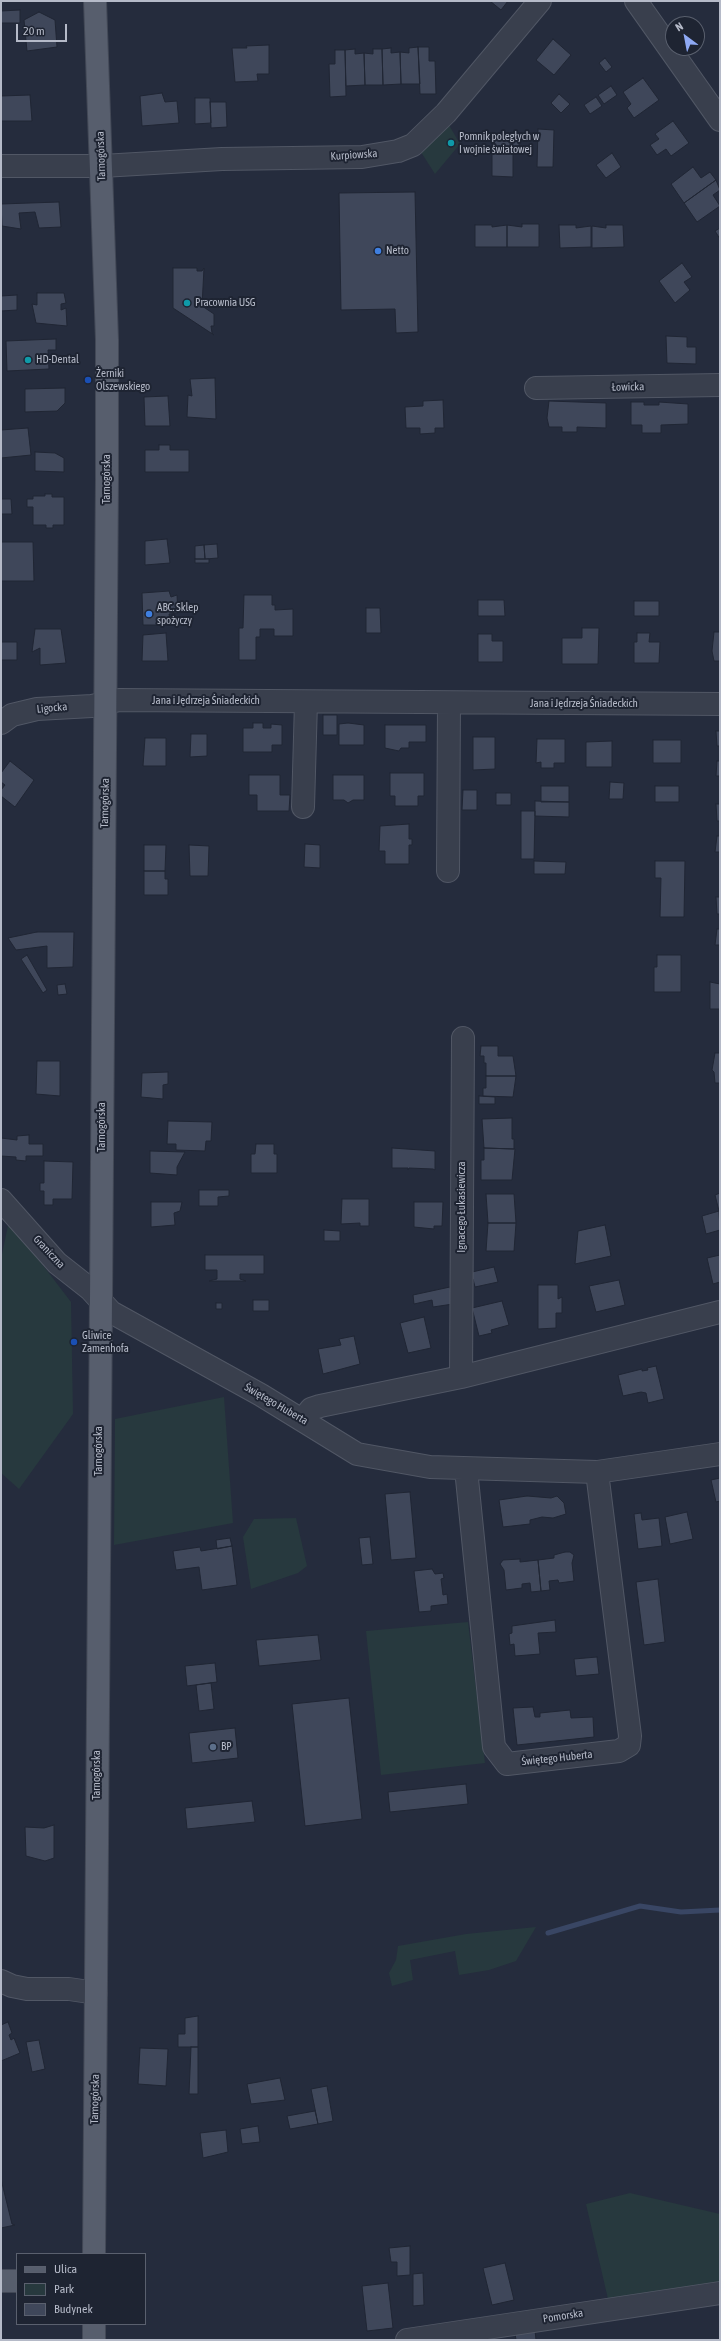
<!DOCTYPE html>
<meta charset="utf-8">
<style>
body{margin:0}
#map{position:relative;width:721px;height:2341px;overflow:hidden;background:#252c3d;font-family:"Asap Condensed",sans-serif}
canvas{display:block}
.frame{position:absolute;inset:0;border:2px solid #b5bac8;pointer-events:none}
.legend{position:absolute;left:16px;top:2253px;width:130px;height:72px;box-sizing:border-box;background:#1e2432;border:1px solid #5a606e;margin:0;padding:5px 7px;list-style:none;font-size:12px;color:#b5bac8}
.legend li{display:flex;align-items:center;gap:8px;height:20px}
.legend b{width:20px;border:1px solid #5a606e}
.north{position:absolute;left:665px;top:16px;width:40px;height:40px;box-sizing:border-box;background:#1e2432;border:1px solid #5a606e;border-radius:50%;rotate:328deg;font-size:11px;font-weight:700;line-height:16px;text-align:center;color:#b5bac8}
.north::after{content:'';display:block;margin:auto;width:14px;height:18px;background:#8ea9f4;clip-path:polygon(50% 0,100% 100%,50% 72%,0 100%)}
.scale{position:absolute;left:16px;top:24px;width:51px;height:18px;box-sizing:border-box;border:2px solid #b5bac8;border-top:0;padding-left:5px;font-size:12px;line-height:14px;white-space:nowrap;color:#b5bac8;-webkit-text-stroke:3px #1e2432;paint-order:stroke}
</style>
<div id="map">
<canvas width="721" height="2341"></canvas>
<div class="frame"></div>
<ul class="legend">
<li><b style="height:5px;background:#575e6d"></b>Ulica</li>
<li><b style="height:11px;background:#27393e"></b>Park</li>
<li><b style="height:11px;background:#3f475a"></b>Budynek</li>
</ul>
<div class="north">N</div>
<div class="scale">20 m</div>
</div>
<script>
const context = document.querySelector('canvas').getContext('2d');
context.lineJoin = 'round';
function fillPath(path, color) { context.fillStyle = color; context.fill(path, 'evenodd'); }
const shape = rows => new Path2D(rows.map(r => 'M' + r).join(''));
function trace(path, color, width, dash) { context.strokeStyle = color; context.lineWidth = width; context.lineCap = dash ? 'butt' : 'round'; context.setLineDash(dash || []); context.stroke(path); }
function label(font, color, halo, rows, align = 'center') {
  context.font = font + ' "Asap Condensed",sans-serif'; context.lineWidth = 4; context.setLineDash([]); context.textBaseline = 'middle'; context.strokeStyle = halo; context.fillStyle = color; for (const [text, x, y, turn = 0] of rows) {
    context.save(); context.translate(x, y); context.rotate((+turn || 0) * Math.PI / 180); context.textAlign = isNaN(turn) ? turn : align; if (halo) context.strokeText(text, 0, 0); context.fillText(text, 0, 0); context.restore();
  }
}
fillPath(shape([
 [446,120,460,144,435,174,419,149],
 [9,1221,71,1302,73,1414,19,1489,1,1473,1,1259],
 [224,1397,233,1523,114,1545,115,1419],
 [296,1518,307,1566,298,1573,251,1589,243,1537,254,1519],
 [468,1622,485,1763,381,1775,366,1631],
 [536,1927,516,1961,489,1970,459,1975,455,1951,410,1960,413,1980,392,1986,389,1973,396,1960,398,1946,466,1934],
 [630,2193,720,2214,720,2283,608,2299,586,2204]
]), '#27393e');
trace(shape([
 [548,1933,640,1906,681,1912,720,1910]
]), '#394664', 5);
const building = shape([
 [490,1,508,1,501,10,490,1],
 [20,10,20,23,1,23,1,11,20,10],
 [39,12,55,20,57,47,27,51,24,20,39,12],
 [553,39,571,55,554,75,536,60,553,39],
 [269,45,269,74,257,74,258,81,235,82,232,48,247,48,246,46,269,45],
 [418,47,420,84,401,84,400,52,409,53,409,48,418,47],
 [418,47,429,47,429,61,435,61,436,94,420,94,418,47],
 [391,48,391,53,400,52,401,84,383,85,382,49,391,48],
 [355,49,355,54,364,53,365,85,346,86,345,50,355,49],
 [373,49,382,49,383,85,365,85,364,53,373,54,373,49],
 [335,50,345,50,346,96,330,97,329,64,335,64,335,50],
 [605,58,612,67,606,72,599,63,605,58],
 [643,78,659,100,634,118,627,108,631,104,623,92,643,78],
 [611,86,617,95,604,104,598,95,611,86],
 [162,93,165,102,177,101,179,123,142,126,140,96,162,93],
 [559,94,570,104,561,113,551,103,559,94],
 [30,95,32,121,1,121,1,96,30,95],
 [596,97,602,106,590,114,584,105,596,97],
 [195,98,210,98,211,123,195,124,195,98],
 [210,102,226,102,227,127,211,128,210,102],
 [673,121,689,143,671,156,666,149,657,155,650,145,659,139,655,134,673,121],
 [538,129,554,130,553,167,537,167,538,129],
 [492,139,519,139,519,148,513,149,513,177,492,176,492,139],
 [612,153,621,167,606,178,596,165,612,153],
 [693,167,701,178,710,172,716,180,684,203,671,184,693,167],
 [716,180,720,190,713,195,720,206,697,222,684,203,716,180],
 [415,192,418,332,396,333,395,309,341,310,339,193,415,192],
 [59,202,61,227,39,228,35,212,19,213,21,229,2,226,1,204,59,202],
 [522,224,539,224,539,247,507,247,507,225,522,227,522,224],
 [475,225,492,225,492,227,507,225,507,247,475,247,475,225],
 [559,225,576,225,576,228,591,226,591,247,560,248,559,225],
 [606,225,623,225,624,247,592,248,592,226,606,228,606,225],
 [720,228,720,239,715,231,720,228],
 [682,263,692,277,684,282,690,290,675,303,659,281,682,263],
 [173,268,197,268,197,271,202,271,204,268,202,306,214,314,214,326,211,326,212,333,214,335,173,308,173,268],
 [37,293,64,293,66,303,61,304,61,310,66,308,67,326,36,323,32,304,37,305,37,293],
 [17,295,17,310,1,311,1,296,17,295],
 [666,336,687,337,687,347,696,347,696,364,667,363,666,336],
 [56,339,56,350,48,350,49,369,7,371,6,341,56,339],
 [215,378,216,419,187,417,188,395,192,396,190,379,215,378],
 [65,388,65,403,57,411,25,412,25,389,65,388],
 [168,396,170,426,145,426,144,397,168,396],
 [443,400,444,428,435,428,435,433,420,434,420,428,406,428,405,407,423,406,423,401,443,400],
 [549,401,606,403,606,428,577,427,577,432,562,432,562,427,549,427,547,418,549,401],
 [631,402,644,402,644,405,659,405,659,402,688,404,688,424,661,425,661,433,642,433,642,425,631,425,631,402],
 [28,428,31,455,1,458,1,430,28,428],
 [159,445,170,445,170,450,189,450,189,472,145,472,145,450,159,450,159,445],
 [35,452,55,453,64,458,64,472,35,471,35,452],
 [45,494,52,494,52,497,64,497,64,525,53,525,53,528,46,528,46,525,33,525,33,507,27,507,27,499,33,499,33,496,45,496,45,494],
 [1,499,11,499,12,514,1,514,1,499],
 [167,539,170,563,145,565,145,541,167,539],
 [1,542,33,542,34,581,1,581,1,542],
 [217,544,218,558,205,559,204,545,217,544],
 [204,545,205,559,195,559,195,546,204,545],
 [195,559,209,559,209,563,195,563,195,559],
 [169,591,171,597,177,595,178,613,169,614,171,625,143,625,142,593,169,591],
 [244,595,272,595,272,605,275,605,275,610,293,609,293,636,274,636,274,629,260,629,260,637,256,637,256,660,239,660,239,628,243,628,244,595],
 [478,600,504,600,505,616,478,616,478,600],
 [634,601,659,601,659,616,634,616,634,601],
 [366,608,380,608,381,633,366,633,366,608],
 [582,628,599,628,598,664,562,664,562,638,582,638,582,628],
 [35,629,61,629,66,663,40,665,40,648,32,652,35,629],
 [714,632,720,632,720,661,714,661,712,651,714,632],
 [166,633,168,661,142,661,143,635,166,633],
 [637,633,650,633,649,642,660,642,659,663,634,663,634,642,637,642,637,633],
 [478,634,492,634,492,641,503,641,503,662,478,662,478,634],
 [1,642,17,642,17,660,1,660,1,642],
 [323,715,337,715,337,735,323,735,323,715],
 [253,723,263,723,263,728,271,728,271,724,282,725,282,745,272,745,272,752,243,752,243,728,253,728,253,723],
 [348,723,364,725,364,745,339,745,339,724,348,723],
 [385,725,426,725,426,742,409,742,409,748,401,748,399,751,385,748,385,725],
 [716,731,720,731,720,746,717,746,716,731],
 [191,734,207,734,207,756,190,757,191,734],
 [473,737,495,737,495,769,473,770,473,737],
 [145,738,166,738,166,766,143,766,145,738],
 [537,739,565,739,565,763,554,763,554,768,541,768,541,762,536,763,537,739],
 [653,740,681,740,681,763,653,763,653,740],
 [612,741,612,767,586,767,586,742,612,741],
 [10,761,34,780,15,807,1,796,1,790,5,785,1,782,1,773,10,761],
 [717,761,720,761,720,776,716,776,717,761],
 [390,773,424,773,424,796,418,796,418,806,395,806,395,796,390,796,390,773],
 [249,775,280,775,280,795,290,795,289,811,257,811,257,795,249,795,249,775],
 [333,775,364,775,364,800,353,800,348,803,344,800,333,800,333,775],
 [610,782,624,783,623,799,609,799,610,782],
 [541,786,569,786,569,802,541,802,541,786],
 [655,786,679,786,679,802,655,802,655,786],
 [463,790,477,790,477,810,462,810,463,790],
 [496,793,511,793,511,805,496,805,496,793],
 [535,801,569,802,569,817,535,816,535,801],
 [716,804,720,804,720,821,717,821,716,804],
 [521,811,535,811,534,859,521,859,521,811],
 [409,824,409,839,412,839,412,845,409,845,409,864,385,864,385,851,379,851,380,826,409,824],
 [717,836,720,836,720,852,715,852,717,836],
 [305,844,320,845,320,868,304,867,305,844],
 [144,845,166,845,165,871,144,871,144,845],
 [189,845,209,846,208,876,190,876,189,845],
 [534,861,566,862,565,874,534,874,534,861],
 [655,861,685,861,684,917,660,917,661,878,655,878,655,861],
 [144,871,165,871,165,879,168,879,168,895,144,895,144,871],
 [716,897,720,897,720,914,717,914,716,897],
 [717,929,720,929,720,945,715,945,717,929],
 [37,932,74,932,73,967,47,968,47,946,16,950,8,938,37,932],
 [27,955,47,990,43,993,21,959,27,955],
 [657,955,681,955,681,992,654,992,654,967,657,967,657,955],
 [710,982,720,984,720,1009,710,1009,710,982],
 [65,984,67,994,58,995,57,985,65,984],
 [481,1046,498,1046,498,1056,513,1056,516,1076,486,1076,486,1063,484,1063,484,1056,480,1056,481,1046],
 [715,1053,720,1053,720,1083,715,1083,714,1072,712,1070,715,1053],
 [37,1061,60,1061,60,1096,36,1094,37,1061],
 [168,1072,168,1084,163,1085,163,1099,141,1097,142,1073,168,1072],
 [486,1076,516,1076,513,1097,483,1096,483,1088,486,1088,486,1076],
 [479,1096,495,1097,495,1104,479,1104,479,1096],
 [512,1118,512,1139,514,1139,514,1149,484,1148,482,1119,512,1118],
 [168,1121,212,1122,211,1141,206,1141,205,1151,176,1150,176,1144,167,1144,168,1121],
 [29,1135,29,1144,43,1144,43,1156,26,1156,26,1161,16,1160,16,1157,1,1156,1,1138,17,1140,17,1136,29,1135],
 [256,1144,274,1144,274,1154,277,1154,277,1173,251,1173,251,1154,255,1154,256,1144],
 [392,1148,435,1151,435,1170,433,1169,409,1168,408,1170,408,1168,392,1168,392,1148],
 [484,1148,515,1149,512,1180,481,1180,481,1160,484,1160,484,1148],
 [150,1151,185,1152,177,1167,177,1175,150,1173,150,1151],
 [44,1161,73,1162,72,1199,53,1199,53,1205,44,1205,44,1191,40,1191,40,1183,44,1183,44,1161],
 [199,1190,229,1190,229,1196,218,1197,218,1206,199,1206,199,1190],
 [720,1193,720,1211,719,1211,715,1195,720,1193],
 [486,1194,514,1194,516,1223,488,1223,486,1194],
 [342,1199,369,1199,369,1226,360,1226,360,1223,341,1224,342,1199],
 [151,1202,182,1202,180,1211,174,1213,175,1225,151,1227,151,1202],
 [414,1202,443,1202,442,1226,434,1226,434,1229,414,1227,414,1202],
 [719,1211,720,1230,706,1234,702,1216,719,1211],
 [488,1223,516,1223,514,1251,486,1251,488,1223],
 [605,1225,611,1256,575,1264,578,1231,605,1225],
 [324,1230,340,1231,340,1241,324,1241,324,1230],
 [205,1255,264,1255,264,1274,240,1274,240,1279,246,1281,209,1281,217,1279,217,1270,205,1270,205,1255],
 [720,1255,720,1282,713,1284,707,1258,720,1255],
 [494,1267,498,1282,475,1287,473,1279,469,1280,472,1272,494,1267],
 [619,1280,625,1305,596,1312,589,1286,619,1280],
 [538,1285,558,1285,558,1299,562,1297,562,1313,556,1313,556,1328,538,1329,538,1285],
 [450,1287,453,1304,433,1307,432,1300,414,1304,413,1295,450,1287],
 [253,1300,269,1300,269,1311,253,1311,253,1300],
 [502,1301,509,1325,491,1330,492,1333,479,1336,472,1308,502,1301],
 [216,1303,222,1303,222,1309,216,1309,216,1303],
 [424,1317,431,1348,408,1353,400,1323,424,1317],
 [354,1336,360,1364,323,1374,318,1349,341,1345,339,1339,354,1336],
 [656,1366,664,1399,648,1403,646,1393,641,1392,623,1396,618,1375,642,1369,642,1371,648,1370,647,1368,656,1366],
 [720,1478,720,1501,716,1502,711,1480,720,1478],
 [410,1492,416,1558,391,1560,385,1494,410,1492],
 [527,1496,551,1498,557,1496,564,1503,566,1514,553,1518,542,1517,530,1520,530,1524,503,1527,499,1500,527,1496],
 [687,1512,693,1539,670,1544,665,1517,687,1512],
 [641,1513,642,1520,659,1518,662,1546,638,1549,634,1514,641,1513],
 [370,1537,373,1564,362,1565,359,1538,370,1537],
 [230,1538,232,1546,217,1549,216,1540,230,1538],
 [232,1546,237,1585,202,1590,199,1567,176,1570,173,1551,200,1547,201,1551,232,1546],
 [565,1552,570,1552,574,1555,572,1563,574,1581,559,1583,558,1580,549,1581,550,1590,541,1591,538,1560,554,1558,554,1555,565,1552],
 [520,1559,520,1562,538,1560,541,1591,531,1592,530,1583,522,1584,522,1588,506,1590,504,1570,500,1564,503,1560,520,1559],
 [432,1569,435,1574,443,1573,444,1578,441,1579,443,1595,447,1594,448,1604,431,1606,431,1611,419,1612,414,1571,432,1569],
 [658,1579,665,1642,644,1645,636,1582,658,1579],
 [555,1620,556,1632,538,1633,540,1654,515,1656,514,1644,510,1645,509,1634,512,1633,512,1626,555,1620],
 [318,1635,321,1660,259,1666,256,1640,318,1635],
 [597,1657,599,1674,576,1676,574,1659,597,1657],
 [215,1663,217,1682,187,1686,185,1666,215,1663],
 [211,1683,214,1709,199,1711,196,1685,211,1683],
 [349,1698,362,1819,305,1826,292,1704,349,1698],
 [533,1707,535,1717,540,1717,540,1713,570,1710,571,1718,593,1717,594,1737,517,1745,513,1708,533,1707],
 [235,1728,238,1758,192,1763,189,1733,235,1728],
 [466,1784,468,1804,390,1812,388,1792,466,1784],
 [252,1801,255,1822,187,1829,185,1808,252,1801],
 [54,1825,54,1858,45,1861,26,1856,25,1827,44,1828,54,1825],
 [198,2016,198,2047,178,2047,178,2034,185,2034,185,2018,198,2016],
 [8,2022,12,2033,9,2035,11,2040,14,2038,20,2053,1,2061,1,2025,8,2022],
 [39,2040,45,2069,32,2072,26,2042,39,2040],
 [191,2047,198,2047,198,2094,189,2094,191,2047],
 [140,2048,168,2049,166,2086,138,2084,140,2048],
 [280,2078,285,2100,251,2104,247,2084,280,2078],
 [327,2086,333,2121,318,2124,311,2089,327,2086],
 [315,2111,318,2124,290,2129,287,2116,315,2111],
 [258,2126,260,2142,242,2144,240,2129,258,2126],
 [226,2130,228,2152,203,2158,200,2133,226,2130],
 [1,2179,12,2224,15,2225,1,2228,1,2179],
 [410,2246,410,2275,397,2276,397,2262,391,2262,389,2248,410,2246],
 [505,2263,514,2300,492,2305,483,2268,505,2263],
 [423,2273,424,2305,413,2306,413,2274,423,2273],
 [388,2283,393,2328,367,2331,362,2286,388,2283],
 [535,2330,536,2340,516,2340,515,2333,535,2330]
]);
fillPath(building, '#3f475a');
trace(building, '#202634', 1);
const minor = shape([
 [636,1,720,120],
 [1,166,102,166,222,159,362,157,398,151,413,145,446,113,540,1],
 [536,388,720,385],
 [1,723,12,715,37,709,92,706,119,700,720,704],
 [303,807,306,702],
 [448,871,449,703],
 [1,1200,57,1263,90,1289,111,1312,261,1395,357,1454,430,1467,597,1472,720,1454],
 [461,1377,463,1038],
 [303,1419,311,1409,320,1406,461,1377,720,1312],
 [466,1469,494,1747,507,1764,619,1751,629,1745,630,1736,597,1472],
 [1,1981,12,1986,27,1989,69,1989,96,1993],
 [407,2340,720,2293]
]);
const major = shape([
 [94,2254,107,477,107,340,95,1],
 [1,2281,17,2281],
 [94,2340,94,2324]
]);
trace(minor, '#515765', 24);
trace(major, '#424856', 24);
trace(minor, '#393f4d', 22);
trace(major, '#575e6d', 22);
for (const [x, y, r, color] of [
 [451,143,4,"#0f9aa8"],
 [378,251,4,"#3f7fe0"],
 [187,303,4,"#0f9aa8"],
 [28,360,4,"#0f9aa8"],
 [88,380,4,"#1a4fb4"],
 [149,614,4,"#3f7fe0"],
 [74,1342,4,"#1a4fb4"],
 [213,1747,4,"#5c6f8a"]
]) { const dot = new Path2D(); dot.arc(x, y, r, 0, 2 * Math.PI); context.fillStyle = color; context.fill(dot); trace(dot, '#1e2432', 1.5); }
label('11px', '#b5bac8', '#1e2432', [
 ["Pomnik poległych w",459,137],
 ["I wojnie światowej",459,150],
 ["Netto",386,251],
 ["Pracownia USG",195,303],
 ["HD-Dental",36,360],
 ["Żerniki",96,374],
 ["Olszewskiego",96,387],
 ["ABC. Sklep",157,608],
 ["spożyczy",157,621],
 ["Gliwice",82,1336],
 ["Zamenhofa",82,1349],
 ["BP",221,1747]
], 'left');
label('11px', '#b5bac8', '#1e2432', [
 ["Kurpiowska",354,155,-4],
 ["Tarnogórska",101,156,-92],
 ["Łowicka",628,387,-1],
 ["Tarnogórska",107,479,-90],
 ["Jana i Jędrzeja Śniadeckich",206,701],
 ["Jana i Jędrzeja Śniadeckich",584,704],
 ["Ligocka",52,708,-5],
 ["Tarnogórska",105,803,-89],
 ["Tarnogórska",102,1127,-90],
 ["Ignacego Łukasiewicza",462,1207,-90],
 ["Graniczna",49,1252,47],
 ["Świętego Huberta",276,1404,30],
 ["Tarnogórska",99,1451,-90],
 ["Świętego Huberta",557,1758,-6],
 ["Tarnogórska",97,1775,-90],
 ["Tarnogórska",95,2099,-89],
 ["Pomorska",563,2316,-9]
]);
</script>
